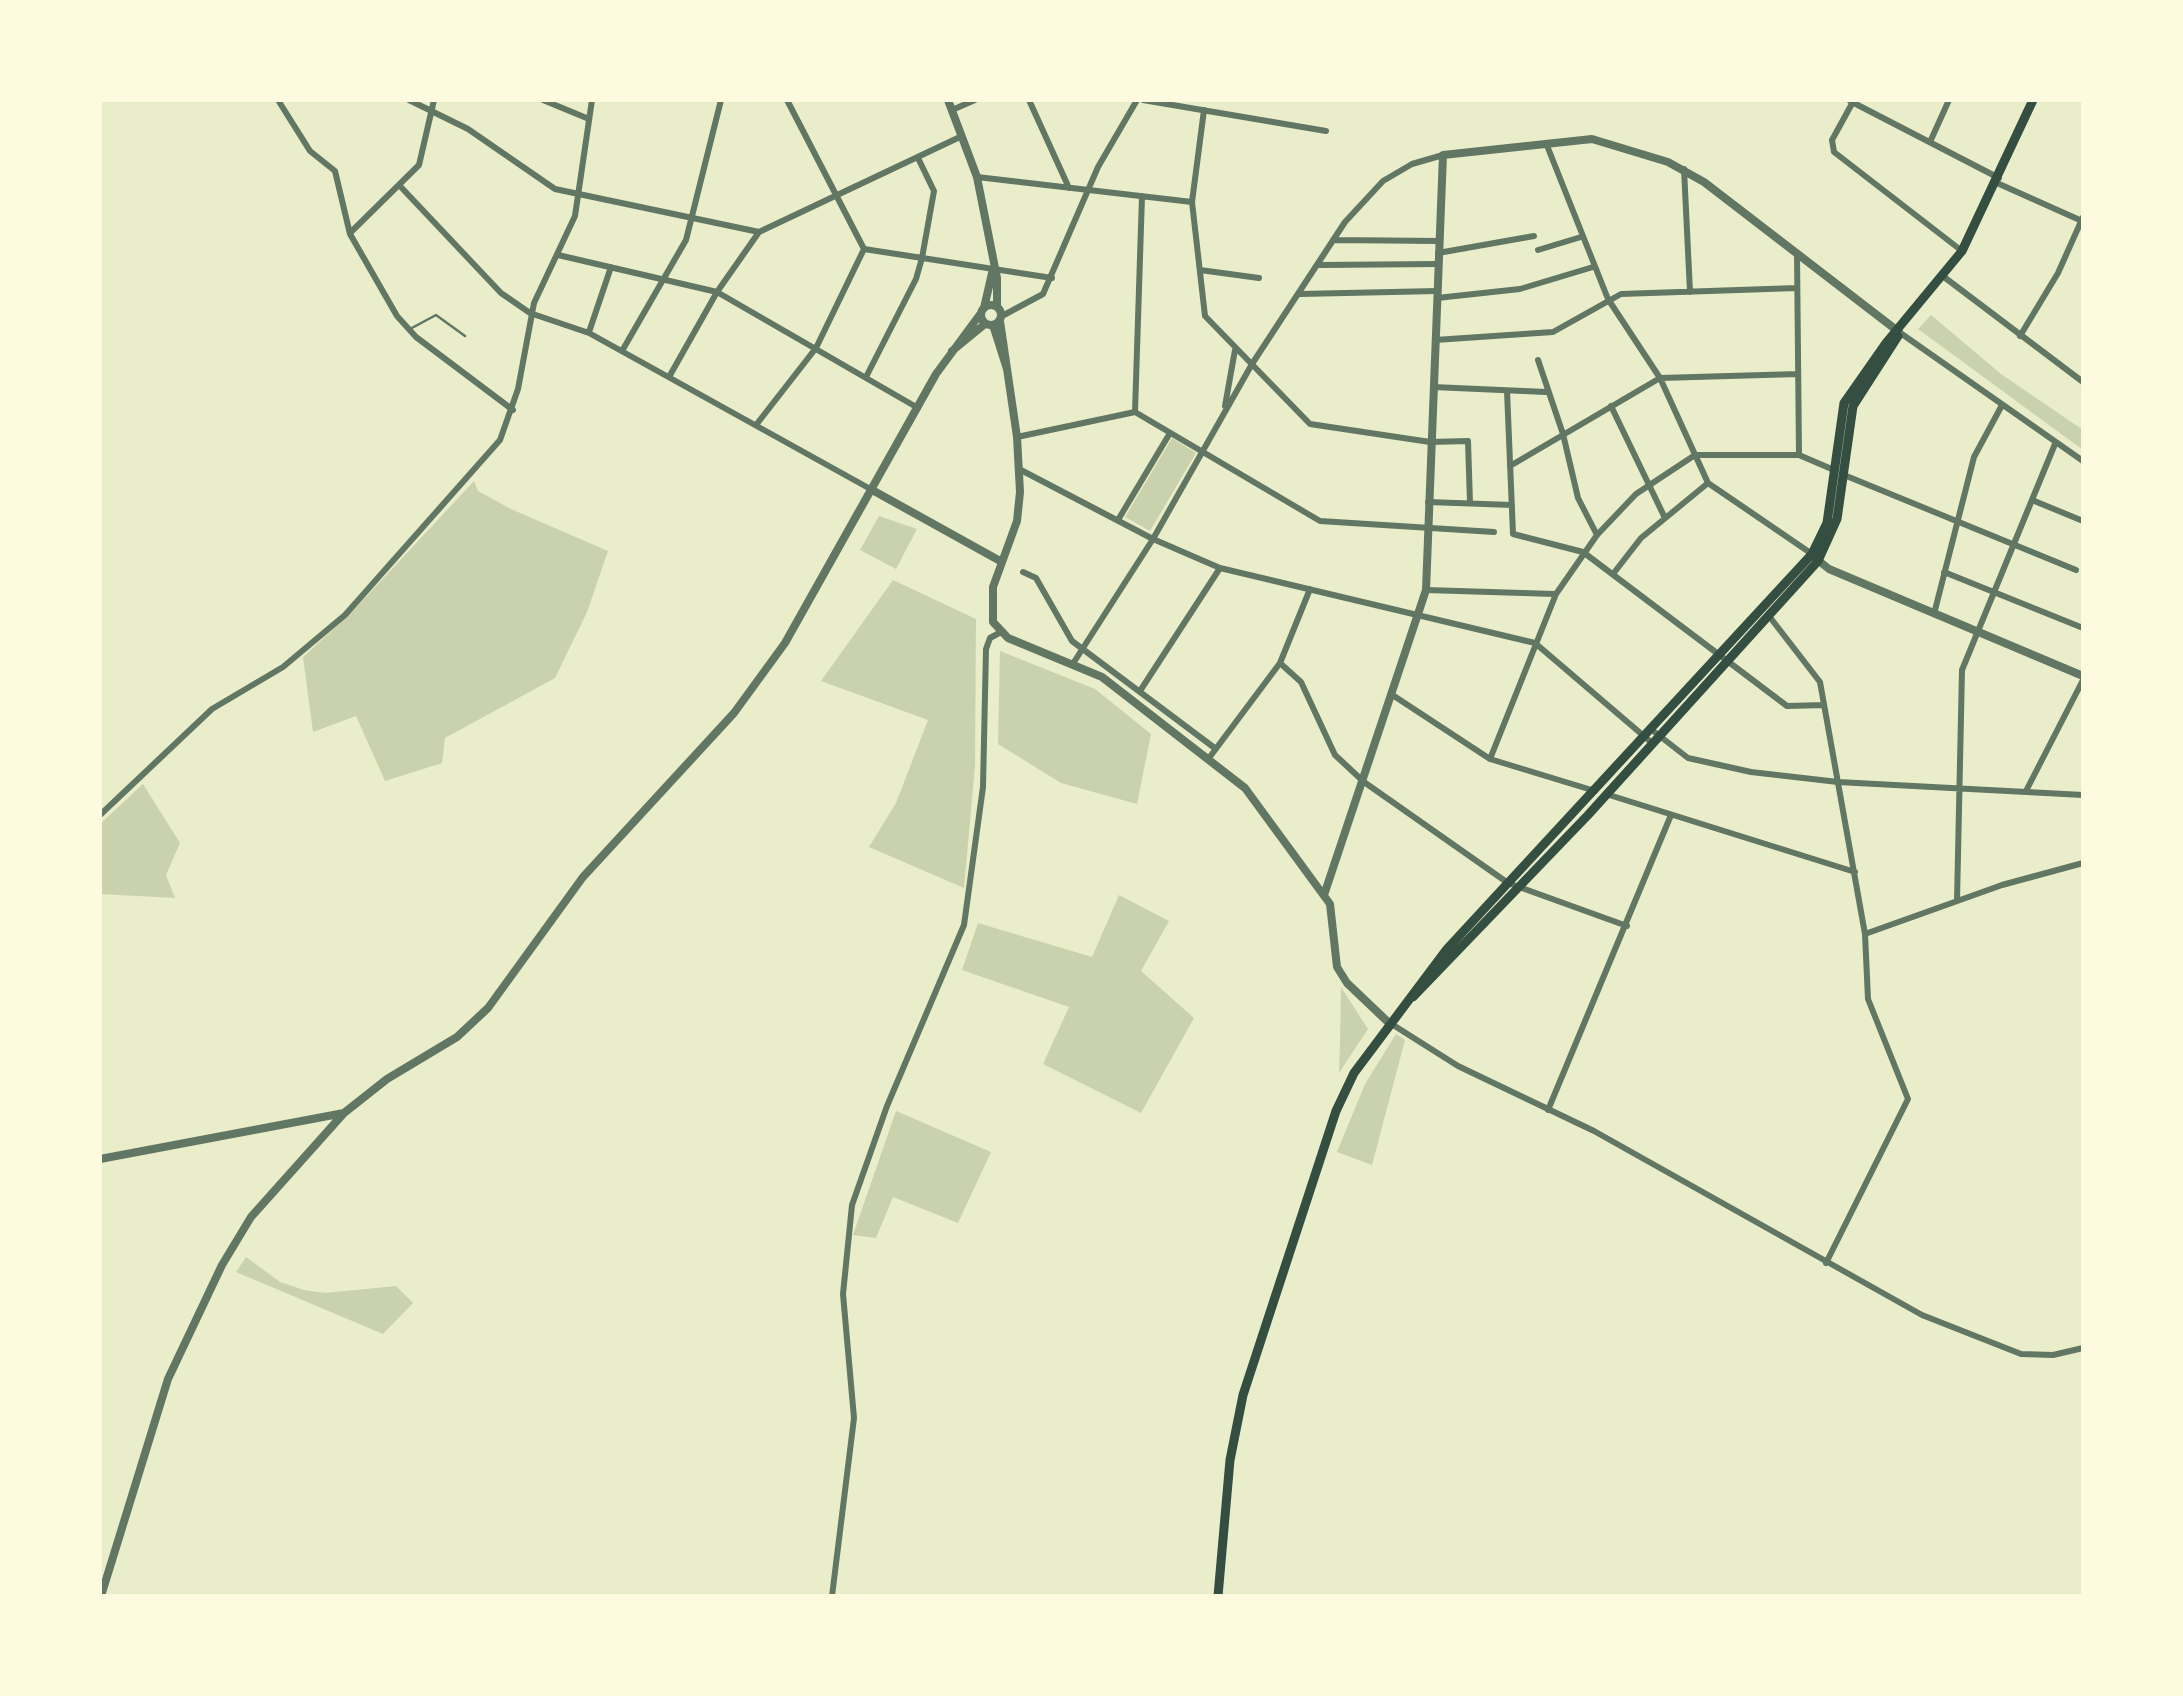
<!DOCTYPE html>
<style>
body{margin:0}
#map{position:relative;width:2183px;height:1696px;overflow:hidden;background:#e9edc9;font-family:Rubik,sans-serif}
canvas{display:block}
.frame{position:absolute;inset:0;border:102px solid #fefae0;pointer-events:none}
</style>
<div id="map">
<canvas width="2183" height="1696"></canvas>
<div class="frame"></div>
</div>
<script>
const context = document.querySelector('canvas').getContext('2d');
context.lineJoin = 'round';
function fillPath(path, color) { context.fillStyle = color; context.fill(path, 'evenodd'); }
const shape = rows => new Path2D(rows.map(r => 'M' + r).join(''));
function trace(path, color, width, dash) { context.strokeStyle = color; context.lineWidth = width; context.lineCap = dash ? 'butt' : 'round'; context.setLineDash(dash || []); context.stroke(path); }
fillPath(shape([
 [1931,315,2001,374,2083,430,2083,450,1918,329],
 [1172,438,1196,453,1150,531,1125,517],
 [474,481,478,491,511,509,608,551,587,612,555,678,445,738,442,763,385,781,356,716,313,732,303,657,350,614],
 [879,516,917,529,896,569,860,550],
 [893,580,976,619,975,766,964,888,869,847,896,803,928,720,821,681],
 [1000,651,1095,689,1151,734,1137,804,1061,783,998,744],
 [143,784,180,843,166,875,175,898,100,894,100,824],
 [1119,895,1169,921,1141,971,1194,1018,1141,1113,1043,1064,1069,1007,962,970,978,923,1092,957],
 [1341,987,1368,1029,1339,1073,1340,1043],
 [1396,1034,1405,1040,1372,1165,1337,1152,1365,1084],
 [896,1111,991,1152,958,1223,893,1197,876,1238,853,1235],
 [246,1257,280,1282,304,1290,325,1293,396,1286,413,1303,383,1334,236,1272]
]), '#cad2ad');
trace(shape([
 [410,329,436,315,465,336]
]), '#617663', 2.5);
trace(shape([
 [278,100,310,151,335,171,350,234,397,316,416,337,513,410],
 [409,100,468,129,555,189,759,232,962,136],
 [543,100,589,119],
 [787,100,864,249],
 [1029,100,1069,188],
 [1143,100,1326,131],
 [1854,100,1832,140,1834,152,1962,251],
 [1850,101,1999,178],
 [952,110,975,100],
 [1204,110,1192,202,1205,316,1310,424,1430,442,1468,441,1470,503],
 [1930,142,1949,100],
 [1546,143,1608,299,1660,378,1708,483],
 [1684,169,1690,292],
 [977,177,1192,202],
 [1997,183,2082,221],
 [399,185,501,293,530,313,589,333,874,491],
 [350,233,419,165,434,100],
 [1333,240,1439,241],
 [864,249,1052,278],
 [1538,250,1581,237],
 [1438,253,1534,236],
 [1797,254,1799,455],
 [558,255,717,292,918,408],
 [1319,265,1438,264],
 [1200,270,1259,278],
 [1944,277,2083,382],
 [1300,294,1437,291],
 [1437,298,1520,289,1593,267],
 [1002,316,1043,294,1098,167,1137,100],
 [589,332,611,267],
 [1899,332,2083,461],
 [2020,336,2058,273,2083,217],
 [1435,340,1553,332,1621,294,1797,288],
 [622,351,686,240,721,100],
 [1538,360,1563,434,1578,498,1597,535],
 [669,377,717,292,759,232],
 [866,377,916,279,922,258,934,191,918,158],
 [1433,387,1546,392],
 [1507,391,1513,534,1583,552,1787,706,1824,705],
 [1225,406,1235,350],
 [1611,406,1664,516],
 [1135,412,1142,196],
 [756,425,816,348,864,249],
 [1017,437,1135,412,1320,521,1494,532],
 [1510,466,1660,378,1798,374],
 [1019,469,1153,539,1220,568,1535,643,1652,743],
 [1844,475,2076,570],
 [1708,483,1812,554],
 [2032,500,2083,521],
 [1428,502,1512,505],
 [1118,520,1170,433],
 [1023,572,1036,578,1072,641,1216,749],
 [1944,572,2083,628],
 [1613,574,1641,538,1708,483],
 [1426,590,1555,594],
 [1934,614,1974,457,2001,407],
 [1769,616,1820,682,1865,934,1868,999,1908,1099,1826,1263],
 [1074,662,1153,539,1252,364,1345,222,1383,181,1412,164,1443,155],
 [1280,663,1301,682,1335,755,1364,782,1508,883,1627,926],
 [1140,691,1220,568],
 [1394,696,1490,759,1595,791],
 [1652,730,1688,758,1751,772,1838,782,2083,795],
 [1209,758,1280,663,1310,589],
 [1490,759,1556,594,1597,535,1636,494,1695,455,1799,455,1834,470],
 [2026,791,2083,680],
 [1606,794,1855,872],
 [100,815,212,709,283,667,345,615,500,440,518,389,534,303,575,216,592,100],
 [1957,901,1962,670,2055,444],
 [1865,934,2002,885,2083,863],
 [1390,1023,1458,1066,1594,1131,1922,1315,2021,1354,2053,1355,2083,1348],
 [1548,1110,1671,815],
 [832,1596,854,1418,843,1294,852,1205,887,1106,964,925,983,787,986,649,990,638,1001,632]
]), '#617663', 6);
trace(shape([
 [948,100,977,177,997,278,997,307],
 '981 315a10 10 0 1 1 20 0a10 10 0 1 1-20 0Z',
 [984,308,993,269],
 [1000,321,1017,437,1020,492,1017,521,993,587,993,622,1008,638,1102,677,1245,788,1330,904,1337,967,1347,983,1389,1023],
 [993,325,1007,369],
 [952,351,985,324],
 [874,491,1002,562],
 [1814,557,1829,569,2083,676],
 [1324,895,1426,590,1443,155,1592,139,1668,162,1704,182,1899,332],
 [100,1159,344,1113],
 [101,1596,168,1379,222,1265,251,1217,344,1113,387,1079,457,1037,488,1008,583,877,734,713,785,643,936,374,981,313]
]), '#617663', 8);
trace(shape([
 [1413,997,1588,815,1818,561,1837,519,1853,406,1898,336],
 [1218,1596,1230,1460,1243,1395,1336,1111,1354,1073,1447,949,1812,554,1827,523,1844,403,1886,343,1962,251,2033,100]
]), '#344e41', 9);
</script>
